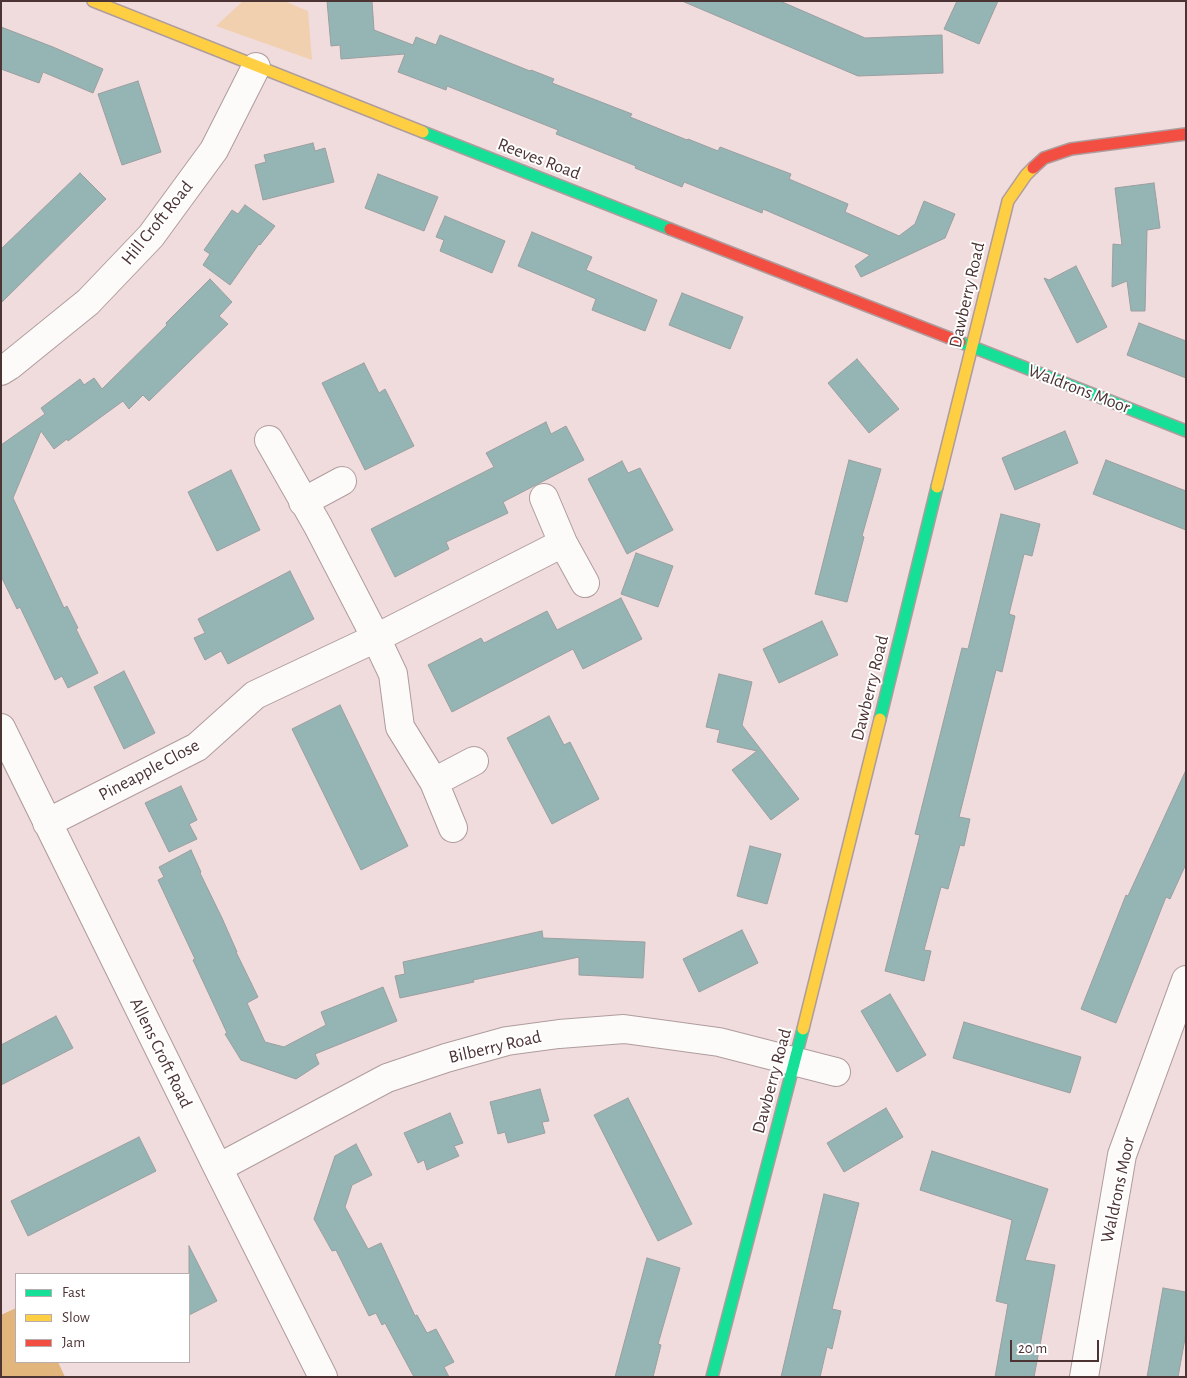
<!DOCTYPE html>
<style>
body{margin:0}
#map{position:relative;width:1187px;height:1378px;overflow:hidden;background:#f1dcdd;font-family:"Alegreya Sans",sans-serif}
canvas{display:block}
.frame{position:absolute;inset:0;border:2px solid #4c3334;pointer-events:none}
.legend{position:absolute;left:15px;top:1273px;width:175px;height:90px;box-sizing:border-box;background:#fff;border:1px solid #b7adae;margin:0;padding:6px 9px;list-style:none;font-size:15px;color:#4c3334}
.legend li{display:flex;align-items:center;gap:10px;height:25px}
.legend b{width:25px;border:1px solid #b7adae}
.scale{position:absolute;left:1010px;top:1340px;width:89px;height:22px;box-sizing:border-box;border:2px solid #4c3334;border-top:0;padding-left:6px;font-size:15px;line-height:18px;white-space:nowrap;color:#4c3334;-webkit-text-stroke:4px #fff;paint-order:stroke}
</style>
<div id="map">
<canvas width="1187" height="1378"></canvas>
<div class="frame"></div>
<ul class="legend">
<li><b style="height:6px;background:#16e098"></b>Fast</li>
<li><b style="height:6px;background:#ffcf43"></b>Slow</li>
<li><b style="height:6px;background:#f24e42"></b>Jam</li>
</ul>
<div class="scale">20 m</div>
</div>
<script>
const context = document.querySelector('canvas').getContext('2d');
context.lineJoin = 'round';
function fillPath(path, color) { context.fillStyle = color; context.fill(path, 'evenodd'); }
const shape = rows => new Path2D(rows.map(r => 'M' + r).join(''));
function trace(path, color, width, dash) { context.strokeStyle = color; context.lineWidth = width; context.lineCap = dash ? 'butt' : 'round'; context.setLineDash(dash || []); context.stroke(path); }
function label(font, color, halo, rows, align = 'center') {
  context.font = font + ' "Alegreya Sans",sans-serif'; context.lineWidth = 4; context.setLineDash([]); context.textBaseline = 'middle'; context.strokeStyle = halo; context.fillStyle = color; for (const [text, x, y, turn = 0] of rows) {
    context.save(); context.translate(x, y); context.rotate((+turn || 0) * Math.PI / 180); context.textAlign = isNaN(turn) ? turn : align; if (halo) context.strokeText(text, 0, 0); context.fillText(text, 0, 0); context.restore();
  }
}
fillPath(shape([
 [243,1,284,1,308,11,312,60,216,26]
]), '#f1d0b0');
fillPath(shape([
 [16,1308,16,1362,58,1362,65,1377,1,1377,1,1315]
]), '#e1b57b');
const building = shape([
 [327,1,372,1,374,30,413,45,416,37,436,45,440,35,530,71,531,70,554,79,552,83,632,114,630,117,687,140,688,139,718,151,720,147,791,174,789,179,848,204,845,212,899,236,915,224,924,201,955,214,945,238,861,277,855,266,870,255,763,209,762,213,684,182,682,187,635,168,636,166,556,134,558,130,447,86,446,90,398,72,405,54,341,59,340,45,331,46,327,1],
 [682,1,780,1,865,38,942,35,943,73,858,76,682,1],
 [957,1,998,1,979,44,944,29,957,1],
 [1,27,53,47,103,69,93,93,43,72,39,83,1,69,1,27],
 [138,81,161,152,122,165,98,94,138,81],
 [313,143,315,151,325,148,334,182,263,200,255,165,266,162,264,155,313,143],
 [80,173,106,199,1,303,1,249,80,173],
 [378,174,438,197,424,231,365,208,378,174],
 [1154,183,1160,228,1147,230,1145,311,1131,311,1127,281,1112,287,1113,244,1122,245,1115,188,1154,183],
 [245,205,275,226,260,245,259,244,230,285,203,265,210,254,204,250,232,210,238,214,245,205],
 [445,216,505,241,492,273,440,251,444,240,436,237,445,216],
 [532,232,592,257,586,270,657,300,645,331,592,310,596,299,518,266,532,232],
 [1076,266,1107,327,1077,343,1044,278,1049,280,1076,266],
 [210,279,232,302,219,316,228,324,149,401,143,395,129,409,123,401,68,441,67,439,54,449,41,431,13,498,64,608,67,606,78,628,76,629,98,673,68,688,62,676,55,680,20,607,17,609,1,576,1,445,45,414,41,408,80,379,84,385,94,378,102,389,167,325,166,323,210,279],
 [682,293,743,317,730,349,669,325,682,293],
 [1139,323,1186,341,1186,378,1127,355,1139,323],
 [857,359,899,409,869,433,828,383,857,359],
 [364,363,379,393,385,389,414,446,365,470,322,383,364,363],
 [546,422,551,434,566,426,584,460,503,502,508,513,446,542,449,549,395,577,371,529,494,467,486,453,546,422],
 [1065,431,1078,463,1015,490,1002,458,1065,431],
 [849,460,881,469,862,536,864,537,847,602,815,594,849,460],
 [1106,460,1186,491,1186,530,1093,494,1106,460],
 [622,461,628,473,640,468,673,530,627,554,588,479,622,461],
 [231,470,260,530,217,551,188,492,231,470],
 [1001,514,1040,524,1032,556,1024,554,1009,614,1015,616,1002,672,996,670,959,817,970,819,964,846,960,845,948,889,941,887,924,950,931,951,924,981,885,971,920,835,915,834,962,648,968,649,1001,514],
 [636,553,673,566,658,607,621,594,636,553],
 [290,571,314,619,228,664,221,651,205,660,194,638,205,633,198,619,290,571],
 [621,598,642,639,583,669,573,649,452,712,428,665,481,638,484,643,547,611,557,630,621,598],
 [822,621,838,655,779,683,763,649,822,621],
 [124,671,155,733,124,749,94,687,124,671],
 [719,674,752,682,742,725,799,799,771,820,732,770,757,751,717,742,720,730,706,727,719,674],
 [340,705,408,846,361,870,292,729,340,705],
 [549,716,564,745,570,742,599,799,552,824,507,738,549,716],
 [1186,770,1186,864,1170,899,1166,897,1116,1023,1081,1009,1126,895,1128,896,1186,770],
 [181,786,197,820,189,824,197,839,169,852,145,803,181,786],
 [750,846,781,854,767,904,737,896,750,846],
 [191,850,201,872,200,873,222,918,237,952,236,952,258,997,247,1003,265,1042,284,1047,326,1025,321,1012,383,987,397,1021,315,1054,319,1064,296,1079,241,1060,225,1034,227,1033,193,960,195,959,158,880,164,877,159,867,191,850],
 [742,930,758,963,699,992,683,959,742,930],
 [542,931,543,938,645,942,643,978,579,975,579,957,473,980,474,982,400,998,395,976,405,974,403,962,542,931],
 [890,994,926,1055,897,1072,861,1011,890,994],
 [56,1016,73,1048,1,1085,1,1045,56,1016],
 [964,1022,1081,1057,1070,1093,953,1058,964,1022],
 [540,1089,549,1121,542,1122,545,1133,508,1143,505,1132,498,1134,490,1102,540,1089],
 [628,1098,692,1224,658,1241,594,1115,628,1098],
 [886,1108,903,1137,844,1172,827,1143,886,1108],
 [450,1113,463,1143,454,1146,459,1156,427,1170,424,1160,418,1163,404,1133,450,1113],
 [139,1137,156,1171,28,1236,11,1201,139,1137],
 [356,1144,372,1175,352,1185,345,1207,368,1249,381,1243,415,1316,417,1315,427,1333,436,1329,454,1362,444,1367,449,1377,414,1377,385,1323,382,1325,376,1313,369,1316,336,1250,332,1251,314,1219,335,1156,356,1144],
 [932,1151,1048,1189,1025,1260,1055,1265,1034,1377,995,1377,1008,1304,996,1301,1012,1220,920,1190,932,1151],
 [824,1194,859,1203,832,1309,841,1311,832,1349,827,1347,820,1377,781,1377,824,1194],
 [189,1246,217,1301,189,1315,189,1246],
 [647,1258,680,1268,658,1344,661,1345,653,1377,615,1377,647,1258],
 [1163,1288,1186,1292,1186,1333,1178,1377,1147,1377,1163,1288]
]);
fillPath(building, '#95b5b5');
trace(building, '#9a9e9f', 1);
const street = shape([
 [1,371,9,366,88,302,151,236,214,150,256,67],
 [269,440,318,526,376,638,393,674,400,727,434,782,453,828],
 [544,498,563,543,585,583],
 [303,502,342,481],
 [1,728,218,1168,323,1377],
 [434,782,474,761],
 [47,823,197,747,255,695,376,638,563,543],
 [218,1168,387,1078,446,1058,507,1041,559,1034,624,1029,719,1042,836,1072],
 [1084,1377,1122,1155,1186,980]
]);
const fast = shape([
 [423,132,670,229],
 [960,342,1186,431],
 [880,719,937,487],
 [712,1377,803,1029]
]);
const slow = shape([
 [93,1,423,132],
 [937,487,1008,201,1026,175,1033,168],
 [803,1029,880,719]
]);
const jam = shape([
 [1033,168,1044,158,1071,149,1186,134],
 [670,229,960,342]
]);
trace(street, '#af9c9d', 30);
trace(fast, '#af9c9d', 14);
trace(slow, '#af9c9d', 14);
trace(jam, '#af9c9d', 14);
trace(street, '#fdfafa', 28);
trace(fast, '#16e098', 11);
trace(slow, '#ffcf43', 11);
trace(jam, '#f24e42', 11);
label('18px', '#4c3334', '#fff', [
 ["Reeves Road",539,159,21],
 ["Hill Croft Road",157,223,-51],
 ["Dawberry Road",967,295,-77],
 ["Waldrons Moor",1079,389,21],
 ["Dawberry Road",870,688,-76],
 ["Pineapple Close",149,770,-28],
 ["Bilberry Road",495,1047,-13],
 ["Allens Croft Road",161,1053,64],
 ["Dawberry Road",772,1081,-75],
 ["Waldrons Moor",1118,1190,-78]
]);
</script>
